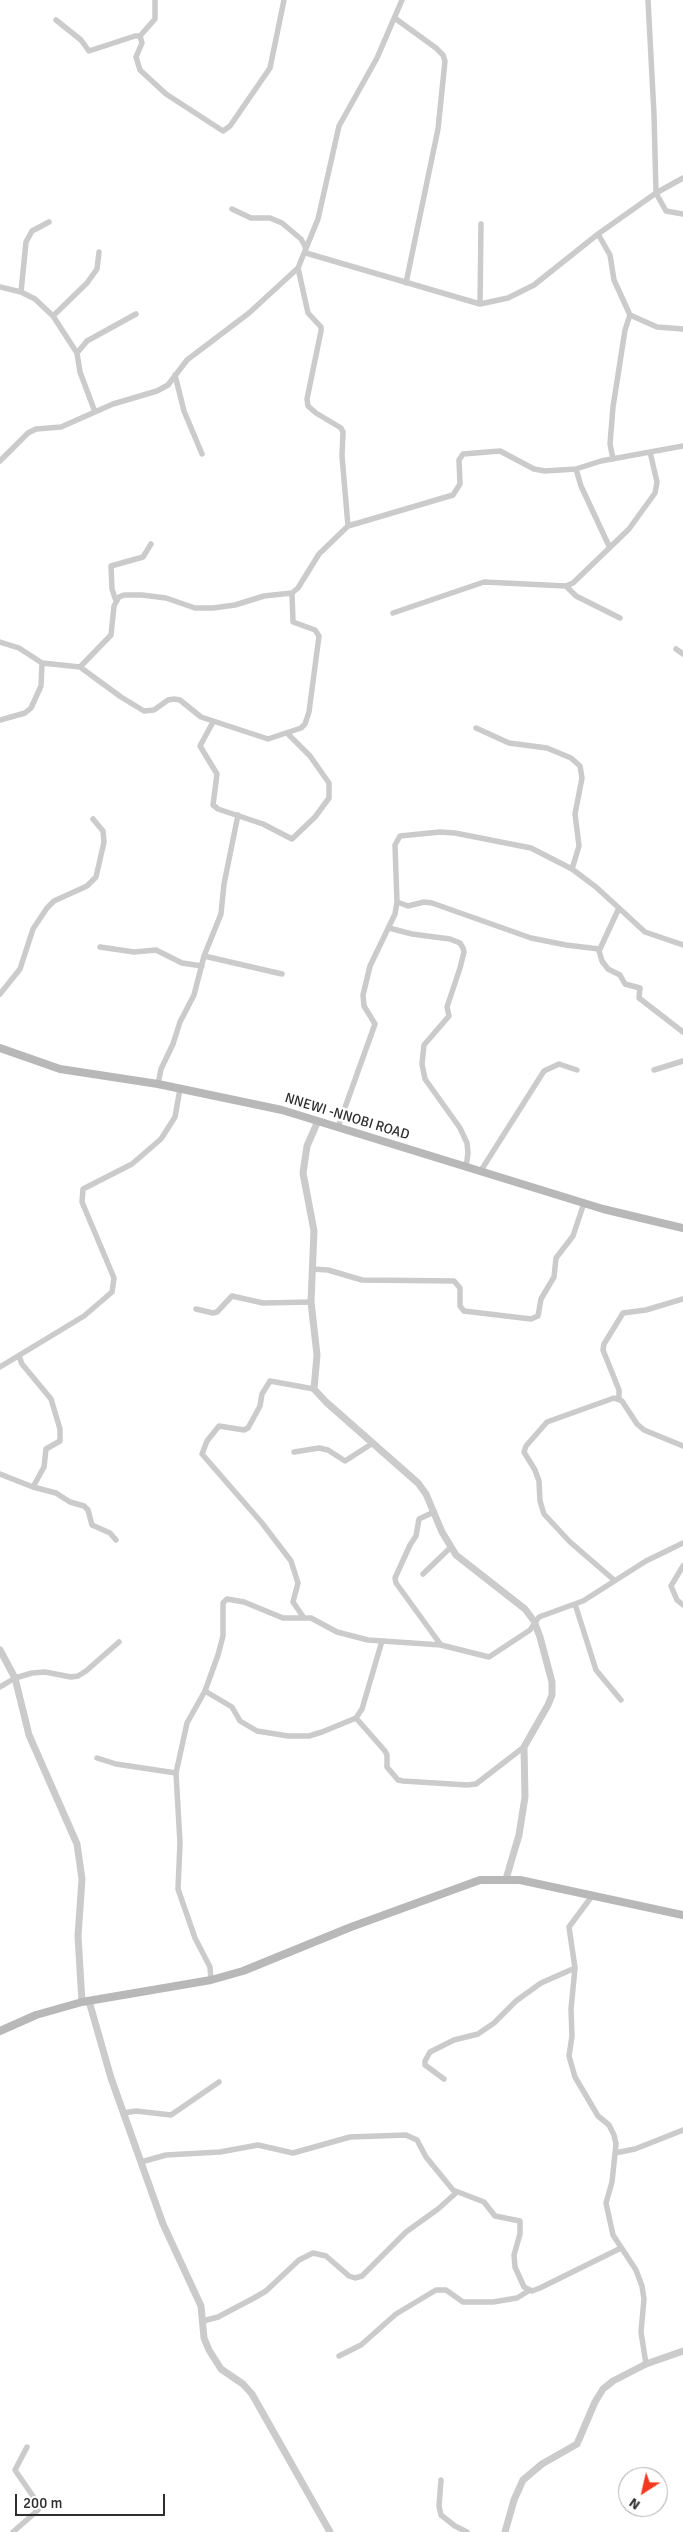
<!DOCTYPE html>
<style>
body{margin:0}
#map{position:relative;width:683px;height:2532px;overflow:hidden;background:#fff;font-family:Signika,sans-serif}
canvas{display:block}
.north{position:absolute;left:618px;top:2467px;width:50px;height:50px;box-sizing:border-box;background:#fff;border:1px solid #ababab;border-radius:50%;rotate:215deg;font-size:14px;font-weight:700;line-height:20px;text-align:center;color:#2e2e2e}
.north::after{content:'';display:block;margin:auto;width:18px;height:22px;background:#f53920;clip-path:polygon(50% 0,100% 100%,50% 72%,0 100%)}
.scale{position:absolute;left:15px;top:2494px;width:150px;height:22px;box-sizing:border-box;border:2px solid #2e2e2e;border-top:0;padding-left:6px;font-size:15px;line-height:18px;white-space:nowrap;color:#2e2e2e;-webkit-text-stroke:4px #fff;paint-order:stroke}
</style>
<div id="map">
<canvas width="683" height="2532"></canvas>
<div class="north">N</div>
<div class="scale">200 m</div>
</div>
<script>
const context = document.querySelector('canvas').getContext('2d');
context.lineJoin = 'round';
const shape = rows => new Path2D(rows.map(r => 'M' + r).join(''));
function trace(path, color, width, dash) { context.strokeStyle = color; context.lineWidth = width; context.lineCap = dash ? 'butt' : 'round'; context.setLineDash(dash || []); context.stroke(path); }
function label(font, color, halo, rows, align = 'center') {
  context.font = font + ' Signika,sans-serif'; context.lineWidth = 5; context.setLineDash([]); context.textBaseline = 'middle'; context.strokeStyle = halo; context.fillStyle = color; for (const [text, x, y, turn = 0] of rows) {
    context.save(); context.translate(x, y); context.rotate((+turn || 0) * Math.PI / 180); context.textAlign = isNaN(turn) ? turn : align; if (halo) context.strokeText(text, 0, 0); context.fillText(text, 0, 0); context.restore();
  }
}
trace(shape([
 [648,0,654,114,656,193,666,211,683,214],
 [396,19,436,48,443,55,445,61,438,129,406,283],
 [56,20,81,40,89,51,135,36,140,36,142,43,136,57,140,70,166,94,223,131,230,126,270,68,284,0],
 [140,36,155,19,155,0],
 [232,209,251,218,270,218,282,223,301,239,305,246,306,253,480,304,508,298,534,285,598,234,656,193,683,178],
 [598,234,610,255,614,280,630,315,625,330,613,407,610,444,613,459],
 [298,268,308,313,321,327,321,331,307,399,308,406,316,413,341,428,343,432,342,456,348,526],
 [0,287,21,292,35,299,53,316,77,353,80,372,95,412],
 [21,292,26,242,32,231,49,222],
 [480,304,481,224],
 [630,315,657,327,683,329],
 [53,316,87,283,97,269,99,252],
 [77,353,87,341,136,314],
 [175,375,184,411,202,454],
 [0,461,28,433,36,429,61,427,113,404,157,391,168,385,187,360,249,313,298,268,318,219,339,126,377,58,402,0],
 [576,469,581,486,609,546],
 [566,586,576,596,620,618],
 [116,601,112,589,111,566,143,557,151,544],
 [393,613,484,582,566,586,573,583,629,529,655,493,657,482,650,452],
 [0,642,19,648,42,663,80,667,121,697,144,711,154,710,168,700,174,699,180,700,201,717,268,739,301,728,305,724,309,712,319,636,315,630,293,622,292,593],
 [676,649,683,654],
 [80,667,111,635,114,606,119,597,124,595,142,595,166,598,195,608,213,608,235,605,264,596,292,593,298,588,319,554,348,526,453,495,460,484,459,460,463,454,500,451,534,469,545,471,576,469,601,461,683,446],
 [0,720,25,713,31,708,41,686,42,663],
 [213,722,200,746,217,774,213,805,218,809,263,824,292,839,315,817,329,798,329,783,310,756,287,733],
 [476,728,509,743,547,748,571,758,580,766,582,778,575,814,579,846,572,869],
 [397,902,408,906,424,902,432,903,531,938,566,945,599,949],
 [619,908,599,951,602,961,608,969,620,975,625,984,640,988,639,998,683,1032],
 [389,928,412,934,450,939,460,943,463,948,464,952,460,968,447,1007,449,1016,424,1045,422,1064,425,1079,460,1128,467,1143,468,1153,466,1167],
 [100,947,134,952,156,950,182,963,202,966],
 [204,956,282,974],
 [0,994,20,969,33,929,47,908,54,901,87,886,96,877,104,842,103,831,93,819],
 [654,1070,683,1061],
 [158,1084,161,1069,173,1044,180,1022,194,995,204,956,221,914,224,884,238,815],
 [338,1127,375,1024,364,1006,363,995,370,966,395,914,397,902,395,845,400,836,440,832,455,833,531,848,572,869,596,887,645,932,683,945],
 [480,1172,544,1071,559,1064,577,1070],
 [313,1269,328,1270,362,1280,454,1281,460,1288,460,1306,464,1311,531,1319,538,1316,541,1299,554,1277,556,1258,573,1236,584,1203],
 [196,1309,213,1313,217,1312,232,1296,263,1303,311,1302],
 [19,1356,22,1364,51,1399,60,1429,60,1441,46,1449,44,1467,33,1487],
 [0,1367,84,1316,112,1292,114,1278,82,1202,83,1189,132,1164,161,1139,175,1117,180,1089],
 [619,1399,619,1390,603,1350,604,1344,623,1313,646,1310,683,1299],
 [294,1452,319,1448,328,1450,345,1461,373,1443],
 [0,1474,33,1487,56,1493,70,1502,84,1506,88,1510,92,1525,110,1533,116,1540],
 [434,1512,419,1519,416,1536,410,1545,395,1578,396,1583,441,1645],
 [683,1566,671,1586,677,1600,683,1605],
 [423,1574,450,1548],
 [614,1580,570,1542,544,1514,540,1501,539,1481,535,1470,524,1452,526,1446,547,1422,614,1398,622,1401,637,1424,644,1430,683,1446],
 [575,1604,596,1670,621,1700],
 [304,1618,293,1602,298,1583,291,1561,262,1523,202,1454,207,1441,219,1426,244,1430,248,1428,260,1406,262,1394,270,1381,314,1389],
 [0,1687,15,1678,32,1673,45,1672,71,1677,78,1676,86,1671,119,1642],
 [205,1691,232,1707,240,1721,257,1731,288,1736,309,1736,322,1732,356,1718,362,1709,382,1641],
 [356,1718,385,1751,387,1755,387,1767,398,1780,403,1781,467,1785,476,1784,524,1747],
 [97,1758,116,1764,176,1773],
 [592,1896,569,1927,575,1968,571,2009,572,2036,569,2056,575,2077,598,2116,609,2125,614,2135,616,2144,612,2182,606,2203,613,2235,636,2270,642,2286,644,2299,641,2332,646,2364],
 [211,1980,210,1967,195,1938,178,1889,180,1843,176,1773,187,1723,205,1691,218,1655,223,1636,223,1603,227,1599,244,1602,283,1618,311,1618,337,1632,368,1640,441,1645,489,1657,530,1630,539,1617,583,1601,646,1561,683,1543],
 [444,2079,425,2065,425,2061,430,2052,454,2040,478,2034,494,2023,516,2001,541,1983,575,1968],
 [123,2113,136,2111,171,2115,219,2082],
 [615,2153,635,2149,683,2130],
 [141,2162,166,2155,220,2152,258,2145,293,2153,350,2137,406,2135,417,2140,426,2157,453,2190,484,2202,495,2216,520,2221,520,2234,514,2255,515,2267,524,2287,532,2291,540,2288,621,2248],
 [203,2321,218,2317,254,2298,266,2291,299,2260,313,2253,326,2256,349,2276,355,2278,362,2276,406,2232,438,2209,457,2192],
 [339,2356,361,2345,396,2314,436,2290,446,2290,463,2302,493,2302,517,2298,530,2290],
 [441,2480,439,2506,441,2515,455,2526,467,2532],
 [13,2532,38,2510,39,2505,15,2470,27,2447]
]), '#cbcbcb', 5.5);
trace(shape([
 [318,1121,307,1146,303,1173,314,1231,311,1302,317,1355,314,1389,326,1402,418,1483,426,1494,442,1532,456,1555,525,1609,534,1621,540,1637,552,1682,552,1695,548,1705,524,1747,525,1797,519,1835,506,1879],
 [0,1650,15,1678,29,1735,77,1844,82,1879,78,1936,82,2002],
 [89,2001,111,2078,163,2224,201,2306,204,2338,209,2350,221,2369,243,2384,252,2394,330,2532],
 [505,2532,514,2500,523,2480,542,2464,577,2444,595,2402,603,2389,613,2381,646,2364,683,2351]
]), '#cbcbcb', 7);
trace(shape([
 [0,1048,60,1069,158,1084,282,1110,603,1209,683,1228],
 [0,2031,36,2015,82,2002,211,1980,243,1971,351,1927,480,1880,520,1880,683,1915]
]), '#b8b8b8', 8);
label('14px', '#2e2e2e', '#fff', [
 ["NNEWI -NNOBI ROAD",347,1117,17]
]);
</script>
